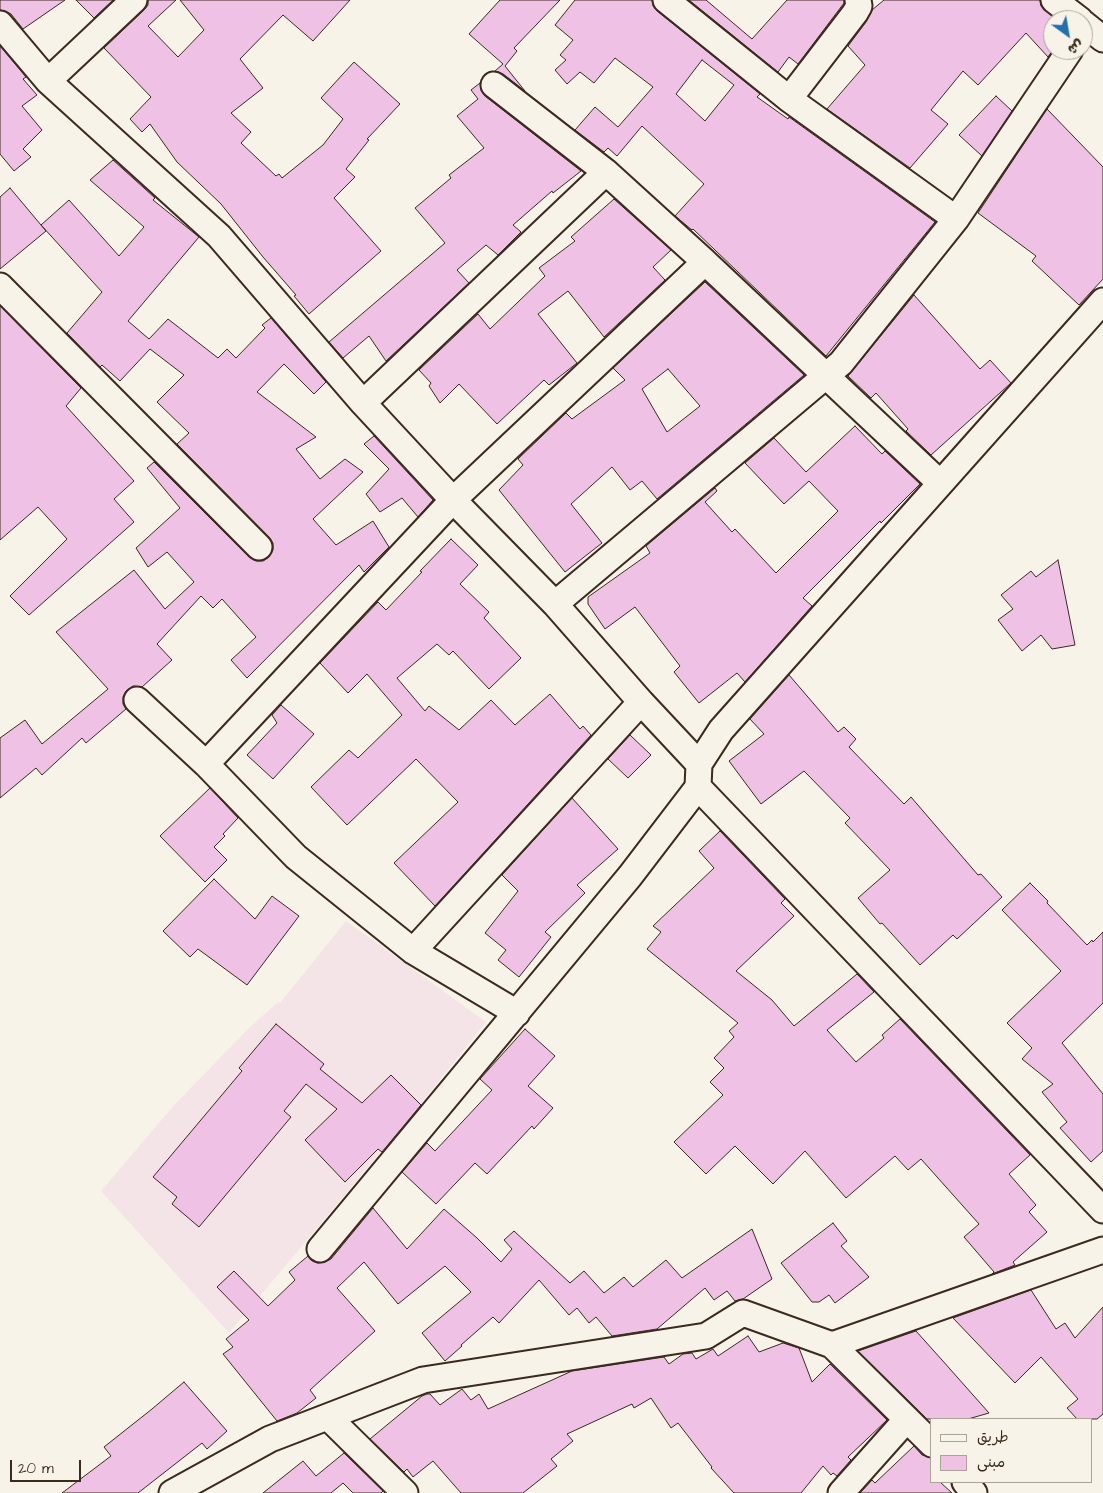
<!DOCTYPE html>
<meta charset="utf-8">
<style>
body{margin:0}
#map{position:relative;width:1103px;height:1493px;overflow:hidden;background:#f7f3e8;font-family:"Architects Daughter","Playpen Sans Arabic",sans-serif}
canvas{display:block}
.legend{position:absolute;left:930px;top:1418px;width:162px;height:65px;box-sizing:border-box;background:#f7f3e8;border:1px solid #aca397;margin:0;padding:6px 9px;list-style:none;font-size:15px;color:#3b2a1e}
.legend li{display:flex;align-items:center;gap:10px;height:25px}
.legend b{width:25px;border:1px solid #aca397}
.north{position:absolute;left:1043px;top:10px;width:50px;height:50px;box-sizing:border-box;background:#f7f3e8;border:1px solid #aca397;border-radius:50%;rotate:148deg;font-size:14px;font-weight:700;line-height:20px;text-align:center;color:#3b2a1e}
.north::after{content:'';display:block;margin:auto;width:18px;height:22px;background:#1f6fb2;clip-path:polygon(50% 0,100% 100%,50% 72%,0 100%)}
.scale{position:absolute;left:10px;top:1460px;width:71px;height:22px;box-sizing:border-box;border:2px solid #3b2a1e;border-top:0;padding-left:6px;font-size:15px;line-height:18px;white-space:nowrap;color:#3b2a1e;-webkit-text-stroke:4px #f7f3e8;paint-order:stroke}
</style>
<div id="map">
<canvas width="1103" height="1493"></canvas>
<ul class="legend">
<li><b style="height:6px;background:#f7f3e8"></b>طريق</li>
<li><b style="height:14px;background:#efc1e4"></b>مبنى</li>
</ul>
<div class="north">ش</div>
<div class="scale">20 m</div>
</div>
<script>
const context = document.querySelector('canvas').getContext('2d');
context.lineJoin = 'round';
function fillPath(path, color) { context.fillStyle = color; context.fill(path, 'evenodd'); }
const shape = rows => new Path2D(rows.map(r => 'M' + r).join(''));
function trace(path, color, width, dash) { context.strokeStyle = color; context.lineWidth = width; context.lineCap = dash ? 'butt' : 'round'; context.setLineDash(dash || []); context.stroke(path); }
fillPath(shape([
 [346,921,486,1022,415,1111,229,1333,101,1191,175,1104,251,1026,278,1002,280,1003]
]), '#f5e4e7');
const building = shape([
 [0,0,65,0,23,29,11,14,5,11,0,10,0,0],
 [76,0,113,0,94,18,76,0],
 [148,0,176,0,148,26,178,57,204,30,180,0,350,0,313,41,283,15,240,59,263,88,231,113,251,132,241,143,276,176,279,174,282,178,323,145,343,119,321,98,354,62,400,104,367,139,369,140,346,169,355,177,334,198,381,251,309,314,294,296,296,295,263,257,221,204,177,162,150,124,142,132,130,119,151,97,104,48,144,10,148,5,148,0],
 [500,0,560,0,514,48,517,51,505,66,525,91,503,74,495,71,503,64,469,34,500,0],
 [575,0,652,0,653,6,657,11,760,94,757,97,788,119,789,117,935,222,826,356,693,229,692,230,675,216,704,184,642,126,617,156,608,148,604,152,575,130,595,107,618,127,653,87,615,58,594,83,580,72,567,84,555,70,566,60,560,55,573,40,555,25,575,0],
 [702,60,734,85,705,121,676,94,702,60],
 [689,0,706,0,752,39,787,0,844,0,844,3,798,64,789,57,778,72,689,0],
 [884,0,1040,0,1041,6,1053,17,1053,50,1048,57,1026,33,978,85,963,71,931,110,948,124,910,168,827,109,865,65,848,46,866,22,872,10,884,0],
 [0,46,26,77,23,79,37,95,22,106,42,130,23,149,31,157,14,171,0,154,0,46],
 [480,83,481,90,485,96,581,171,553,193,552,191,513,225,521,232,498,255,486,245,457,270,469,283,386,361,369,336,343,358,329,342,445,243,415,208,451,178,449,175,484,148,457,116,478,99,471,90,480,83],
 [996,96,1012,111,982,156,959,135,996,96],
 [1047,109,1103,167,1103,279,1079,305,1032,261,1036,256,978,213,1047,109],
 [113,160,155,198,153,200,199,237,128,321,149,339,168,319,218,358,227,349,236,358,265,328,262,325,271,318,326,382,314,394,284,364,257,392,316,437,296,449,320,479,345,459,363,472,313,519,336,545,373,521,389,547,364,572,359,565,247,678,231,660,256,637,222,599,213,608,201,596,157,644,172,660,142,687,133,686,126,691,123,697,123,704,126,709,86,743,82,738,42,775,36,768,0,798,0,738,25,720,42,744,108,689,56,632,134,570,165,609,194,582,167,552,148,567,136,548,180,508,147,468,154,462,249,557,256,561,263,561,269,557,273,550,273,543,269,537,177,444,189,433,157,402,184,375,150,349,120,381,102,365,100,367,67,333,102,292,41,225,69,200,119,256,144,227,90,180,113,160],
 [10,188,46,231,0,269,0,197,10,188],
 [614,199,671,250,653,267,665,280,604,337,568,291,538,314,577,363,549,385,544,380,497,424,459,384,440,403,429,386,431,383,419,370,478,314,490,329,545,276,539,268,575,241,571,237,614,199],
 [705,282,804,375,657,499,642,481,630,490,612,467,571,504,602,543,565,572,499,490,523,465,518,459,566,413,572,419,625,380,613,368,705,282],
 [668,369,700,406,667,432,642,389,668,369],
 [914,295,980,369,990,360,1011,383,931,455,906,431,908,429,876,393,871,398,848,376,914,295],
 [0,306,81,388,66,406,134,481,114,499,134,522,29,615,10,596,67,539,38,507,0,540,0,306],
 [855,426,882,454,885,451,920,484,881,523,880,521,803,598,812,606,745,682,737,673,699,703,674,672,680,666,635,607,605,629,588,604,588,597,650,553,646,546,715,488,717,491,705,502,732,532,735,529,776,573,838,511,809,481,784,504,745,463,774,438,806,472,855,426],
 [374,436,433,500,418,517,402,498,380,512,366,494,389,469,364,444,374,436],
 [451,539,478,565,460,584,489,612,484,618,521,658,489,689,453,651,449,655,437,644,397,678,425,711,429,706,459,730,491,700,515,725,550,694,580,729,583,726,591,735,435,906,394,863,458,802,416,759,347,825,311,787,349,750,358,758,402,715,367,674,348,693,320,663,378,602,386,610,422,572,420,571,451,539],
 [1058,560,1075,645,1052,649,1041,635,1022,651,998,620,1013,609,1001,595,1031,571,1036,577,1058,560],
 [789,675,838,732,844,727,856,739,849,747,904,804,911,797,978,875,981,874,1002,897,957,939,953,935,920,965,882,923,880,924,858,898,890,870,845,823,850,818,804,771,761,804,729,761,764,734,750,719,789,675],
 [281,705,314,734,273,779,247,755,277,723,272,715,281,705],
 [630,735,651,755,628,778,608,759,630,735],
 [210,788,238,818,223,834,225,836,214,847,227,860,205,882,160,836,210,788],
 [572,798,618,849,577,885,585,893,545,932,551,937,519,977,498,960,506,950,485,933,518,891,502,875,572,798],
 [720,831,785,899,781,903,794,916,736,971,772,1000,794,1026,857,974,874,992,827,1030,856,1062,884,1038,882,1035,900,1019,1030,1155,1009,1174,1036,1205,1029,1212,1047,1232,1013,1262,1015,1265,992,1274,994,1272,964,1237,979,1224,921,1159,908,1170,895,1156,846,1198,805,1151,773,1184,735,1146,706,1174,674,1142,723,1095,710,1082,724,1068,714,1058,734,1037,729,1031,738,1023,647,949,661,932,653,926,714,868,699,851,720,831],
 [214,879,255,919,272,896,299,916,247,985,198,949,190,957,163,931,214,879],
 [1030,883,1048,901,1047,903,1087,945,1092,940,1093,942,1103,932,1103,1003,1062,1043,1103,1094,1103,1151,1091,1162,1060,1128,1067,1122,1042,1092,1053,1084,1022,1059,1032,1048,1007,1023,1061,971,1002,910,1030,883],
 [276,1024,324,1064,320,1069,362,1103,391,1075,421,1105,382,1152,378,1149,345,1182,305,1140,337,1109,306,1084,284,1111,291,1117,199,1227,172,1204,177,1197,153,1177,242,1071,239,1068,276,1024],
 [525,1029,555,1056,528,1086,553,1108,534,1129,532,1126,487,1174,475,1163,436,1204,402,1172,427,1143,435,1151,492,1090,480,1079,525,1029],
 [373,1208,407,1249,444,1209,477,1238,501,1262,512,1249,504,1240,514,1231,570,1283,584,1271,604,1293,624,1277,633,1287,666,1260,682,1278,752,1229,772,1279,743,1299,735,1301,727,1291,714,1300,705,1288,657,1329,612,1336,596,1317,589,1323,577,1308,569,1315,539,1280,499,1323,493,1317,461,1345,462,1346,445,1361,422,1333,471,1292,445,1266,398,1304,364,1262,337,1288,375,1331,310,1390,316,1398,297,1413,277,1421,223,1354,233,1347,226,1339,249,1320,217,1287,234,1271,268,1306,295,1280,289,1272,308,1256,311,1260,318,1263,325,1262,331,1259,373,1208],
 [833,1223,847,1241,841,1246,869,1277,835,1303,829,1295,819,1302,812,1302,781,1263,833,1223],
 [1031,1290,1056,1329,1065,1323,1075,1338,1103,1307,1103,1414,1097,1419,1077,1419,1067,1408,1078,1399,1041,1357,1015,1383,953,1318,1031,1290],
 [916,1331,942,1360,989,1413,968,1419,927,1419,858,1351,916,1331],
 [748,1336,759,1352,783,1343,799,1348,812,1382,830,1364,887,1420,848,1457,851,1460,837,1476,833,1473,831,1475,823,1466,801,1493,734,1493,711,1468,712,1467,678,1423,671,1428,651,1398,634,1408,632,1404,567,1434,573,1441,551,1459,557,1466,523,1493,461,1493,433,1461,413,1477,407,1469,404,1472,370,1439,422,1396,427,1394,430,1394,440,1405,462,1389,471,1400,479,1394,488,1409,572,1371,664,1357,669,1364,683,1354,692,1353,696,1359,713,1349,718,1356,748,1336],
 [184,1382,227,1431,207,1449,202,1443,138,1493,62,1493,111,1456,104,1447,152,1409,184,1382],
 [914,1446,922,1455,932,1458,932,1482,940,1482,952,1493,860,1493,872,1480,875,1483,914,1446],
 [344,1453,383,1491,381,1493,353,1493,343,1483,331,1493,263,1493,303,1461,316,1476,344,1453]
]);
fillPath(building, '#efc1e4');
trace(building, '#3b2a1e', 1);
const minor = shape([
 [666,0,789,99,956,219],
 [1054,0,1080,20],
 [1083,23,1103,39],
 [0,24,48,81,219,236,363,403,453,500,555,604,641,702,699,764],
 [48,81,134,0],
 [789,99,855,13,859,6,858,0],
 [705,262,940,483],
 [0,286,259,547],
 [363,403,606,172],
 [555,604,841,363,956,219,1070,50],
 [137,700,206,764,296,857,413,951,517,1013],
 [206,764,453,500,705,262,606,172,494,85],
 [698,787,1103,1210],
 [413,951,641,702],
 [320,1249,630,876,698,787,699,764,721,730,1103,301],
 [832,1345,1103,1250],
 [328,1417,405,1493],
 [965,1482,974,1493],
 [172,1493,270,1439,423,1380,706,1336,743,1313,832,1345,932,1444],
 [841,1493,907,1419]
]);
trace(minor, '#3b2a1e', 29);
trace(minor, '#f7f3e8', 25);
</script>
